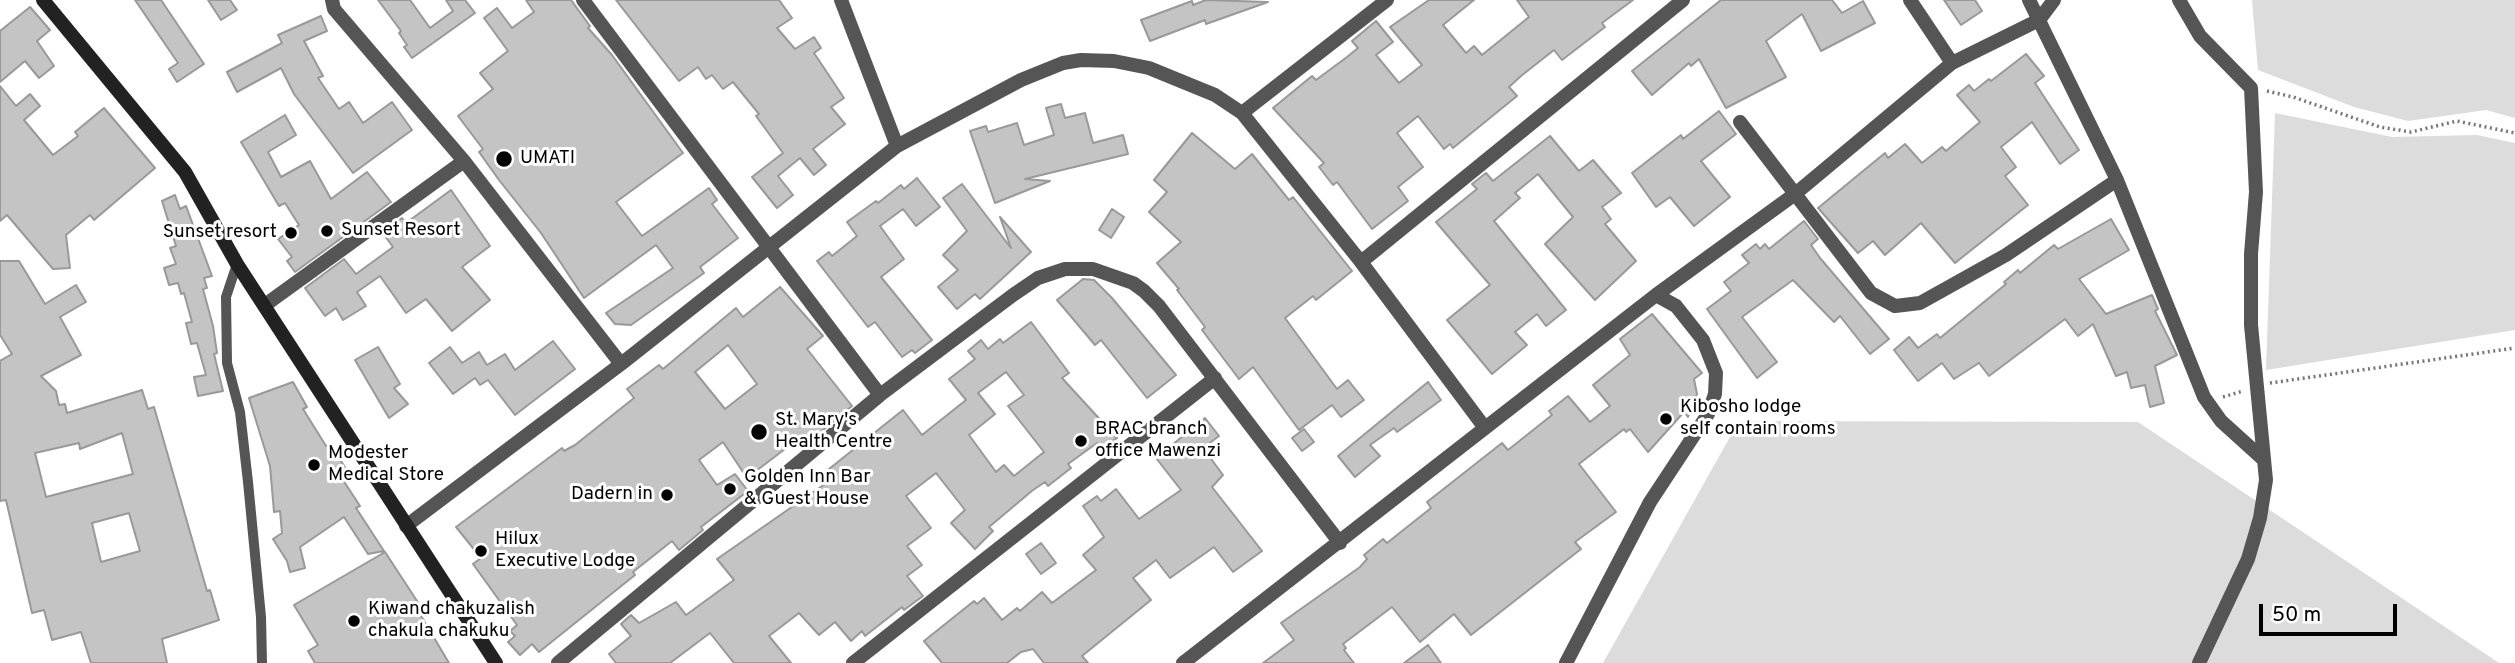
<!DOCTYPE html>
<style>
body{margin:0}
#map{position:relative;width:2515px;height:663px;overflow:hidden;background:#fff;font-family:Overpass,sans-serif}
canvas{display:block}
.scale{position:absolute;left:2259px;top:604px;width:138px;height:32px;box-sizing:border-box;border:4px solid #000;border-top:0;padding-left:9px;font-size:21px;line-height:24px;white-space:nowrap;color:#000;-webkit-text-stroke:5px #fff;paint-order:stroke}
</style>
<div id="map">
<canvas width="2515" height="663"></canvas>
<div class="scale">50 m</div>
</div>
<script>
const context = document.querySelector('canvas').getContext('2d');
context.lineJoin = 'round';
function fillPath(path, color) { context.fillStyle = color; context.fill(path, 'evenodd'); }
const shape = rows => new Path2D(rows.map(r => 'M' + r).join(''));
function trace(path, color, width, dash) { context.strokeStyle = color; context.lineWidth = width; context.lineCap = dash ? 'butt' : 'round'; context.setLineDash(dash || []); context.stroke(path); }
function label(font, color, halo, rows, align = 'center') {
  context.font = font + ' Overpass,sans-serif'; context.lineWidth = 6; context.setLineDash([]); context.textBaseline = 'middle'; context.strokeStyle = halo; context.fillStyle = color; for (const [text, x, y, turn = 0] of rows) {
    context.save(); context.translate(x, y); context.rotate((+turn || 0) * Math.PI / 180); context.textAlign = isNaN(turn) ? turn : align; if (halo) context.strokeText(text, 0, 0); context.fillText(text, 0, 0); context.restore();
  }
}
fillPath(shape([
 [2252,0,2515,0,2515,118,2486,110,2408,121,2354,107,2258,70],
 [2275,113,2392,137,2477,135,2515,143,2515,330,2266,370],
 [1739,421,2138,422,2499,663,1603,663]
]), '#dcdcdc');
const building = shape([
 [135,0,161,0,204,64,177,82,169,69,178,63,135,0],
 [208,0,230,0,237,10,221,20,208,0],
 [378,0,410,0,430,28,453,11,446,0,465,0,475,13,412,58,404,47,407,45,399,33,401,31,378,0],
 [526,0,571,0,590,26,588,28,612,55,683,153,616,202,642,236,709,188,717,200,712,204,738,238,700,267,704,273,631,325,615,324,606,313,673,268,656,245,584,298,541,233,499,180,479,152,483,149,458,116,493,89,480,73,508,51,484,18,497,8,512,28,534,12,526,0],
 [616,0,779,0,792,18,777,28,795,49,814,37,821,48,814,53,844,98,831,107,845,124,813,149,826,165,814,175,800,158,778,176,793,195,777,208,752,177,783,153,756,116,759,114,733,82,723,89,712,75,706,79,698,67,679,81,616,0],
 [1206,0,1268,2,1206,24,1205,20,1150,41,1141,20,1192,1,1193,5,1206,0],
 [1429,0,1474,0,1443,25,1466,53,1474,46,1482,55,1529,17,1517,0,1633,0,1602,23,1605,27,1562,60,1554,50,1521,76,1509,87,1517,96,1453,148,1450,144,1444,149,1418,116,1397,133,1423,167,1398,187,1408,201,1372,229,1337,182,1333,185,1319,167,1324,163,1273,108,1312,76,1316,80,1347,57,1358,48,1352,41,1376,21,1393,42,1376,55,1399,83,1422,65,1390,27,1429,0],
 [1721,0,1832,0,1842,13,1863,1,1875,23,1821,51,1802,14,1766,41,1786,77,1726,108,1699,59,1691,66,1689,63,1652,95,1632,71,1721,0],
 [1944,0,1975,0,1982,11,1961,25,1944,0],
 [30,7,50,30,37,41,54,66,39,78,25,61,0,82,0,31,30,7],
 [321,16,327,31,304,41,323,76,318,78,339,109,349,102,363,123,392,102,412,130,353,173,294,94,281,68,237,92,227,72,282,43,278,35,321,16],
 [2026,54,2044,76,2035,83,2079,150,2060,164,2032,122,2001,147,2016,167,2005,176,2028,205,1955,263,1921,223,1885,255,1873,241,1858,253,1818,208,1885,153,1888,158,1905,144,1922,163,1942,147,1946,151,1980,122,1957,95,1969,85,1974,91,1989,79,1991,81,2026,54],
 [0,86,16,106,30,94,40,106,24,120,53,155,78,136,75,132,104,108,155,168,94,220,90,215,66,235,70,268,53,269,7,215,0,221,0,86],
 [1061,104,1065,118,1085,113,1093,143,1123,135,1128,154,1025,179,1050,181,995,203,970,131,986,126,988,132,1017,123,1024,145,1054,135,1046,108,1061,104],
 [1719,111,1736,134,1701,161,1730,197,1694,226,1670,197,1656,207,1632,173,1681,135,1683,139,1719,111],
 [285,115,296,135,268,152,281,177,310,161,331,199,367,172,391,202,295,272,287,261,292,257,278,239,299,225,285,203,279,206,241,142,285,115],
 [1192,133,1235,169,1252,154,1289,200,1293,197,1352,271,1316,300,1313,296,1285,318,1337,389,1348,380,1364,400,1341,417,1332,405,1299,430,1253,367,1239,379,1202,330,1205,327,1177,290,1179,289,1157,263,1181,242,1149,212,1167,192,1154,180,1192,133],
 [1550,136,1579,171,1593,160,1621,193,1602,207,1611,219,1605,224,1636,261,1595,300,1545,244,1573,217,1538,174,1515,193,1520,198,1494,221,1566,310,1546,326,1537,314,1515,332,1527,345,1492,374,1447,320,1490,285,1436,222,1477,189,1472,184,1486,173,1493,181,1550,136],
 [917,178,940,207,916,226,903,209,880,226,904,259,881,277,932,340,915,353,912,350,902,357,875,322,868,327,817,261,829,252,832,256,857,236,847,222,876,201,878,203,901,185,904,189,917,178],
 [962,184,1011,248,1000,217,1031,252,980,299,975,294,957,309,938,287,958,270,943,255,967,231,943,198,962,184],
 [451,190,490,246,462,267,490,300,452,331,426,299,406,313,380,276,357,292,366,306,343,320,336,308,325,316,305,288,344,259,356,274,393,247,382,232,402,218,406,223,451,190],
 [175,195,180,209,186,206,212,276,204,278,207,288,203,289,213,326,217,353,214,354,223,391,198,396,194,377,206,375,197,343,191,344,186,323,192,322,184,293,181,294,178,283,169,285,164,268,176,264,170,248,176,246,162,201,175,195],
 [1112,209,1124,217,1111,238,1099,230,1112,209],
 [2111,219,2129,250,2079,279,2106,314,2152,295,2158,309,2155,311,2177,355,2155,366,2164,403,2150,407,2145,385,2131,388,2127,372,2116,376,2093,324,2078,336,2065,319,1989,376,1979,363,1954,379,1942,363,1918,381,1894,350,1909,337,1918,348,1937,334,1940,338,2006,284,2004,282,2018,270,2020,273,2054,245,2058,249,2111,219],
 [1804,221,1818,239,1811,245,1820,258,1889,339,1870,354,1840,316,1834,322,1793,280,1742,317,1777,362,1757,378,1707,309,1731,291,1724,282,1749,263,1742,255,1756,244,1760,249,1765,244,1769,249,1804,221],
 [0,261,19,261,45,304,76,285,86,302,60,317,81,355,41,376,56,391,59,405,65,404,67,413,142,390,148,409,154,407,207,591,210,590,219,620,162,639,167,663,91,663,81,632,52,640,44,610,32,613,6,500,0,501,0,361,12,354,0,335,0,261],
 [122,433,133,474,46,497,35,453,79,443,80,449,122,433],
 [129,513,140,551,101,562,92,523,129,513],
 [1083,279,1094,280,1112,298,1176,375,1147,398,1101,340,1095,345,1057,300,1083,279],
 [780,287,823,336,807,349,852,406,811,440,802,446,798,439,747,478,723,442,699,460,717,485,735,474,748,491,701,527,703,530,679,550,672,541,633,572,635,575,539,652,532,644,520,655,508,642,515,636,510,631,517,625,473,564,481,558,456,527,562,448,564,451,575,445,634,398,627,389,659,365,663,369,736,308,743,317,780,287],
 [728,345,757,384,725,409,695,372,728,345],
 [1652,314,1702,373,1694,379,1697,394,1688,417,1684,412,1648,452,1630,429,1626,432,1624,429,1579,464,1616,512,1575,542,1581,549,1471,635,1454,614,1420,642,1392,607,1343,644,1346,648,1344,650,1354,663,1263,663,1294,640,1281,623,1360,567,1367,559,1364,555,1383,539,1387,543,1431,508,1427,502,1502,443,1508,450,1552,415,1549,411,1568,396,1590,422,1610,406,1593,385,1630,355,1620,339,1652,314],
 [1031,322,1069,373,1062,378,1117,438,1101,449,1097,443,1068,464,1071,468,1048,486,1045,482,1033,490,989,527,993,531,975,549,951,523,965,510,936,473,906,496,931,528,907,546,922,565,907,576,923,596,904,610,902,607,865,636,862,631,851,641,835,622,819,635,799,613,769,636,791,663,734,663,710,633,670,663,616,663,609,654,631,636,621,624,631,615,639,623,676,602,686,615,734,580,717,559,835,477,829,469,903,410,922,435,966,400,949,379,975,359,968,351,981,340,988,349,1000,339,1003,343,1031,322],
 [1006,372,1024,395,1008,406,1044,452,1014,476,1004,465,996,472,969,435,995,414,978,393,1006,372],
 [553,341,575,369,515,415,488,380,480,385,475,378,453,394,429,363,450,347,462,363,479,352,487,365,505,354,515,370,553,341],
 [378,347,400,384,394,388,408,404,389,418,355,360,378,347],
 [293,382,307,407,303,409,326,446,330,444,350,475,343,480,360,506,356,508,384,551,368,554,344,517,300,547,305,568,290,572,287,561,273,539,282,533,280,511,274,512,270,466,249,398,293,382],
 [1428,382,1441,400,1397,432,1394,428,1370,445,1380,456,1355,477,1338,456,1428,382],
 [1205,418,1219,436,1203,448,1223,475,1212,487,1262,551,1233,572,1214,547,1170,578,1156,560,1133,578,1151,600,1082,656,1088,663,1044,663,1033,649,1021,652,1007,663,942,663,924,641,974,601,977,604,984,598,1002,620,1017,608,1020,611,1042,592,1052,603,1096,570,1083,555,1104,537,1083,506,1097,496,1101,501,1116,489,1139,519,1181,490,1156,458,1205,418],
 [1304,429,1314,442,1302,451,1292,438,1304,429],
 [1041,543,1056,563,1041,574,1026,554,1041,543],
 [385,552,421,607,417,609,449,663,315,663,308,651,318,645,294,605,385,552],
 [1428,645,1441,663,1404,663,1428,645]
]);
fillPath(building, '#c4c4c4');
trace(building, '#999', 2);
trace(shape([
 [2267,91,2293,97,2380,127,2411,132,2457,121,2515,133],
 [2270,383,2515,348],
 [2223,397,2243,391]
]), '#777', 3.5, [2, 3.5]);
trace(shape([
 [237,264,226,297,227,363,240,412,248,482,261,617,262,663]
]), '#555', 10);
trace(shape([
 [332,0,334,9,464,161,621,364],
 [583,0,880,395],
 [841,0,897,146],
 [1910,0,1952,63],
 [2179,0,2200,36,2251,88,2256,192,2251,254,2251,325,2266,480,2260,518,2248,559,2199,663],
 [1242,113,1387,0],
 [1740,122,1871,293,1895,306,1920,303,2006,255,2117,180,2029,0],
 [2117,180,2204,397,2221,421,2263,459],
 [1361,262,1683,0],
 [265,305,464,161],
 [406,526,621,364,897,146,1021,80,1063,63,1081,60,1114,61,1149,68,1215,95,1242,113,1361,262,1485,428],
 [558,663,880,395,1013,295,1038,278,1065,269,1093,269,1133,283,1144,291,1159,306,1340,543],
 [853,663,1215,378],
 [1183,663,1656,295,1795,194,1952,63,2039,20,2054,0],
 [1566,663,1650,502,1708,414,1715,394,1716,373,1703,340,1676,306,1656,295]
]), '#555', 14);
trace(shape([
 [43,0,185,172,237,264,496,663]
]), '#222', 14);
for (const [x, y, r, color] of [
 [504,159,9,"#000"],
 [327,231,7,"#000"],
 [291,233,7,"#000"],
 [1666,419,7,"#000"],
 [759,432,9,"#000"],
 [1081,441,7,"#000"],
 [314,465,7,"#000"],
 [730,489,7,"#000"],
 [667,495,7,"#000"],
 [481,551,7,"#000"],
 [354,621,7,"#000"]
]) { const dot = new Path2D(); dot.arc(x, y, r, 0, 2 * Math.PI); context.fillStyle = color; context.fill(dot); trace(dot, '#fff', 2.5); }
label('19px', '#000', '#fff', [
 ["UMATI",520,159],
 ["Sunset Resort",341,231],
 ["Sunset resort",277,233,"right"],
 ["Kibosho lodge",1680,408],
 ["self contain rooms",1680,430],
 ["St. Mary's",775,421],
 ["Health Centre",775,443],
 ["BRAC branch",1095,430],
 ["office Mawenzi",1095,452],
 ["Modester",328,454],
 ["Medical Store",328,476],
 ["Golden Inn Bar",744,478],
 ["& Guest House",744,500],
 ["Dadern in",653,495,"right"],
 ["Hilux",495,540],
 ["Executive Lodge",495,562],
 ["Kiwand chakuzalish",368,610],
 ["chakula chakuku",368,632]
], 'left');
</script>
